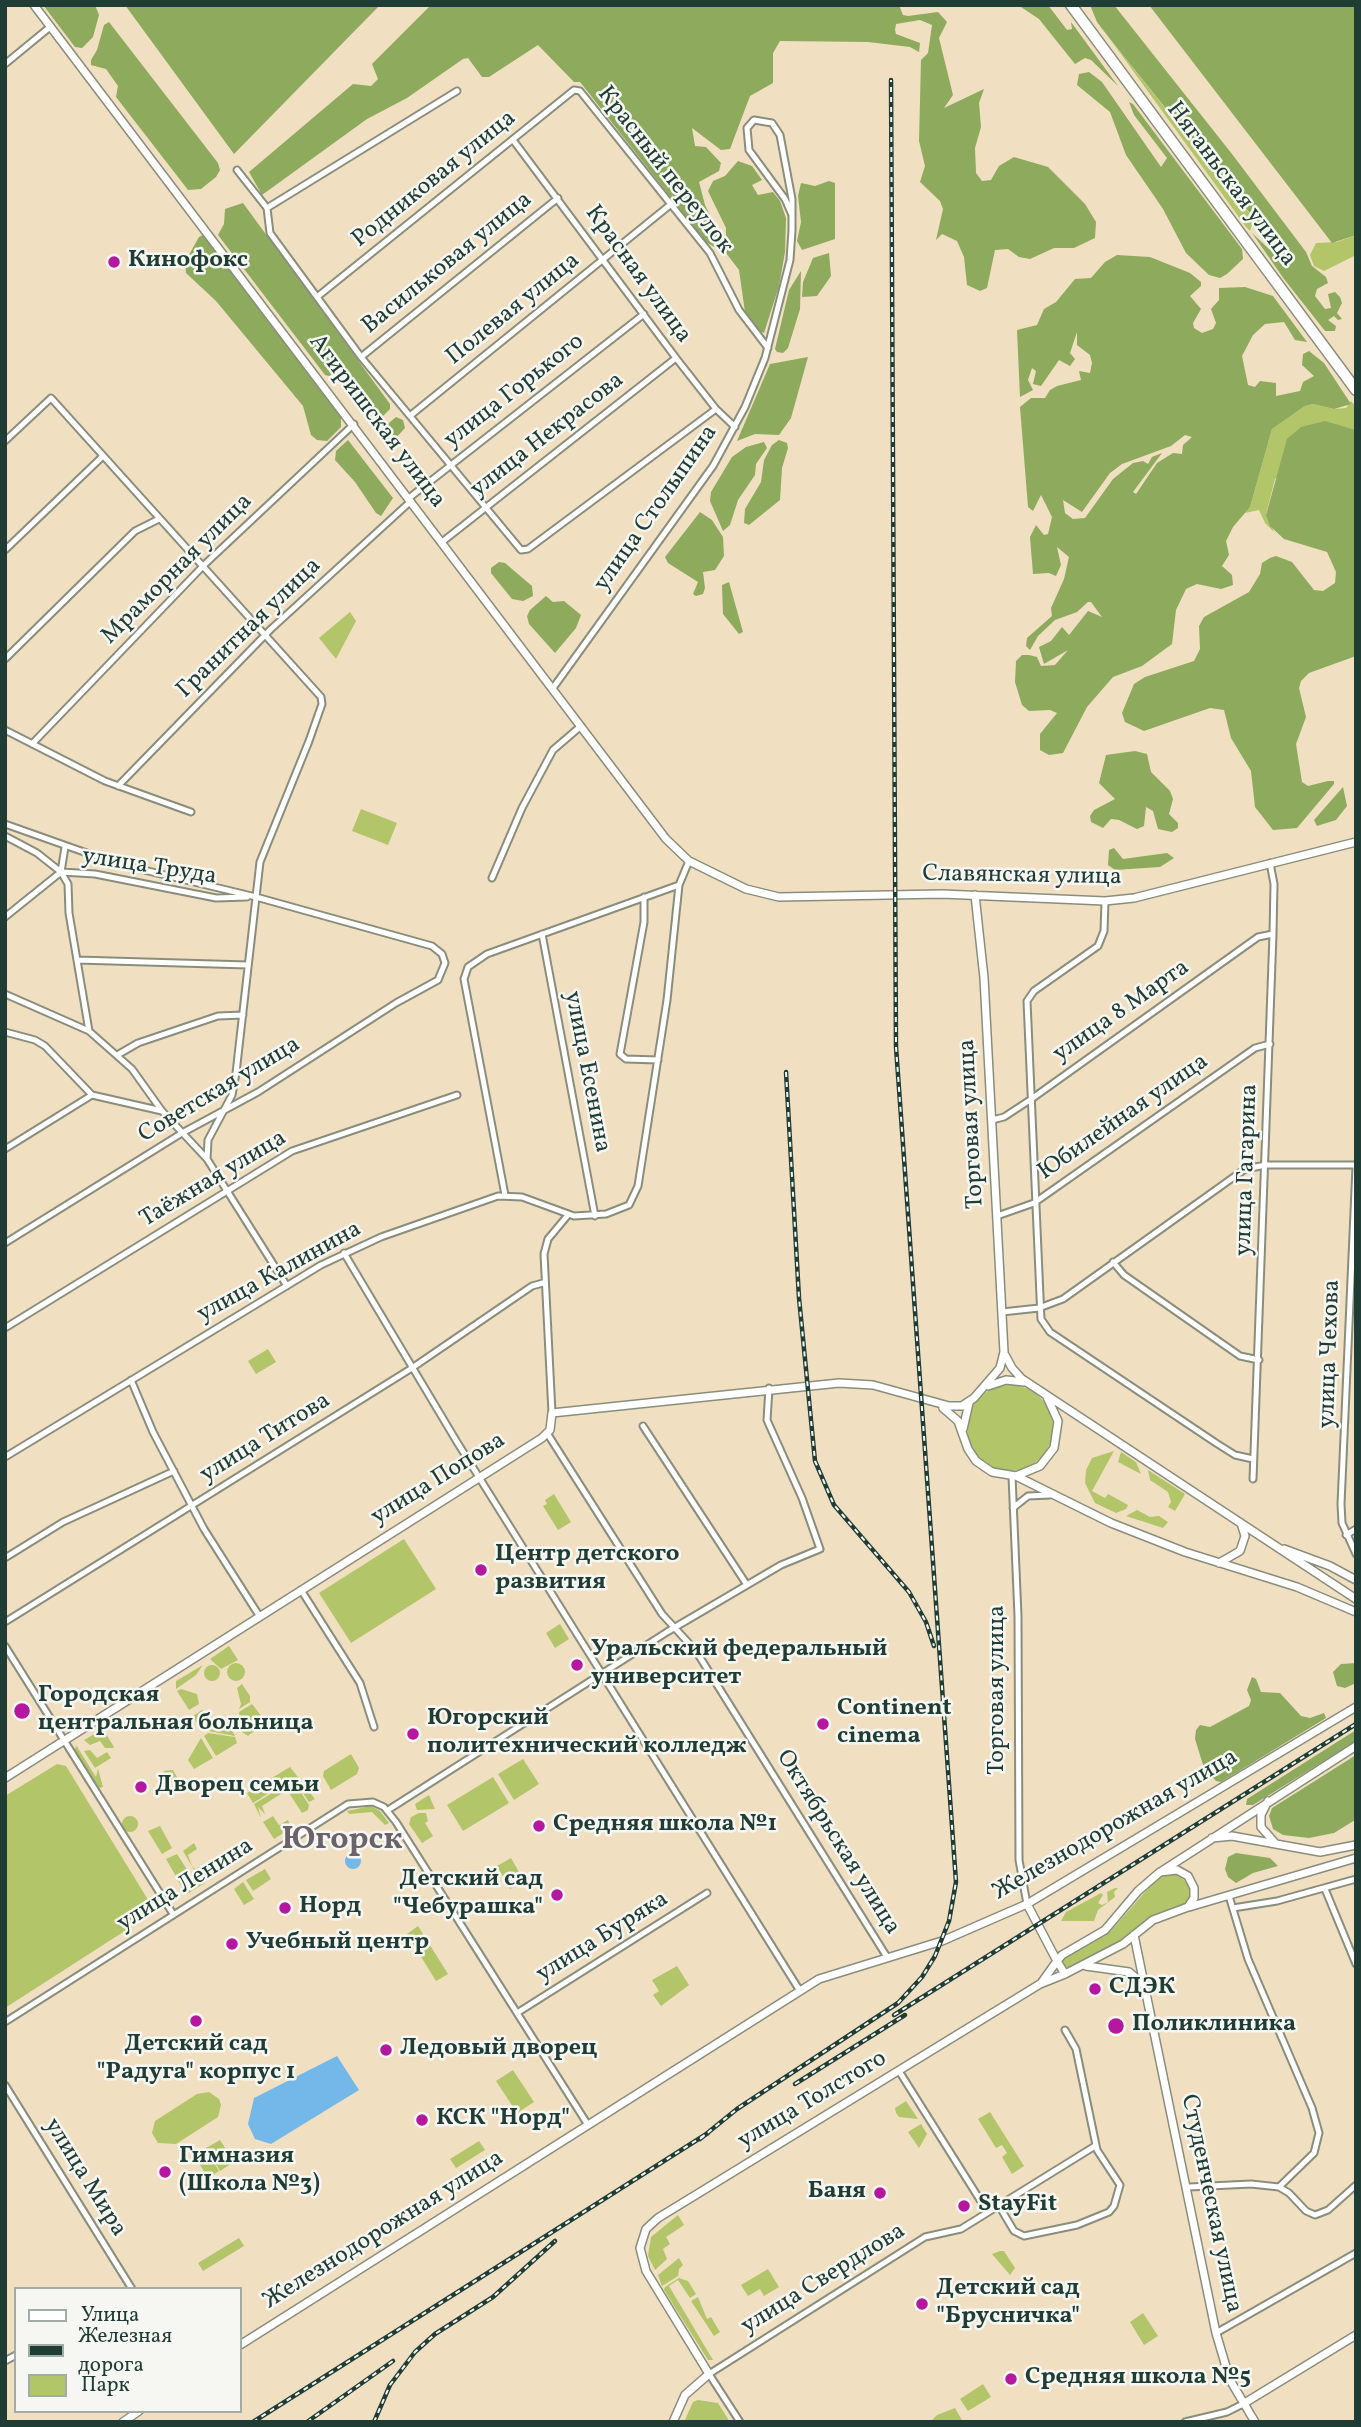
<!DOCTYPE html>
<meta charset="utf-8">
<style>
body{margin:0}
#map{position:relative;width:1361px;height:2427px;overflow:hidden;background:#f1dfc2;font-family:Vollkorn,serif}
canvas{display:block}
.frame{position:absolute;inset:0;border:7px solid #1f3d34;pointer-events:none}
.legend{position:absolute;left:14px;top:2287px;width:228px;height:126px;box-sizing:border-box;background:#f6f6f2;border:2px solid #a0aca6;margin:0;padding:9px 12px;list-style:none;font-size:21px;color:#1f3d34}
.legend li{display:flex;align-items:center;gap:14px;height:35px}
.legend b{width:35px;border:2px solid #a0aca6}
</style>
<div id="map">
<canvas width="1361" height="2427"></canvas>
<div class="frame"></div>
<ul class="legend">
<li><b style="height:9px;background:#fff"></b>Улица</li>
<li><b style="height:9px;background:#1f3d34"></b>Железная дорога</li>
<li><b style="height:19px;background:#b2c569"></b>Парк</li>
</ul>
</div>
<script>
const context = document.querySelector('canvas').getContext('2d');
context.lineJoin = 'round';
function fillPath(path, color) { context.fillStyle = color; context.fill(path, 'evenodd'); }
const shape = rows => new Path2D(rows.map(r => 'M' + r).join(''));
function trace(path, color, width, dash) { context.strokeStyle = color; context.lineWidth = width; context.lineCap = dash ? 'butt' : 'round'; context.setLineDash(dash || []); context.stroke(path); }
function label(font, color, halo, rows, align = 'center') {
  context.font = font + ' Vollkorn,serif'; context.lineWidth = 5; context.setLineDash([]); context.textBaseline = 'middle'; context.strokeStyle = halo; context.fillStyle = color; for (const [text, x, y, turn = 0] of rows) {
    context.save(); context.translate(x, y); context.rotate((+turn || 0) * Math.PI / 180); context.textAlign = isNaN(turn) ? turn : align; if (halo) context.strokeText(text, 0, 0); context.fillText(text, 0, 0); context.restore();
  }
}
fillPath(shape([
 [1110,39,1228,187,1263,230,1256,225,1252,225,1250,231,1246,227],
 [1356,235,1356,255,1324,271,1314,266,1310,255,1316,243,1337,242],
 [1351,401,1356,407,1356,430,1341,426,1275,479,1266,514,1274,532,1265,523,1259,510,1245,513,1250,507,1272,429,1305,406,1313,404,1334,409,1346,408],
 [350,612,356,621,336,659,319,638],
 [361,809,397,823,388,845,352,831],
 [268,1349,276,1362,256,1374,248,1361],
 '967 1428a43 43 0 1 1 86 0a43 43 0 1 1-86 0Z',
 [1114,1451,1092,1491,1105,1498,1108,1494,1128,1505,1126,1509,1116,1513,1095,1503,1085,1483,1086,1470,1092,1458],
 [1121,1452,1136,1462,1141,1474,1118,1462],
 [1148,1470,1185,1494,1175,1511,1168,1507,1171,1502,1168,1492,1150,1480],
 [554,1494,571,1522,558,1530,543,1506,547,1504,545,1500],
 [1137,1510,1150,1517,1159,1516,1168,1522,1163,1528,1126,1516],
 [404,1539,436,1589,351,1643,319,1593],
 [560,1624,569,1639,555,1648,546,1633],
 [229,1646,238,1660,221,1669,210,1659],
 '227 1672a9 9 0 1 1 18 0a9 9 0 1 1-18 0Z',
 '204 1673a8 8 0 1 1 16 0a8 8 0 1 1-16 0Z',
 [203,1665,196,1675,176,1689,176,1681],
 [242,1684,250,1696,250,1702,239,1709,241,1704,237,1688],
 [181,1689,197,1694,199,1704,189,1710,177,1691],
 [252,1704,266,1722,248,1736,242,1732,239,1712],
 [202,1710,211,1715,209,1727,201,1731,193,1716],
 [227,1720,235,1736,209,1731],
 [103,1729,114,1747,113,1748,105,1748,100,1741,90,1745,84,1740],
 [208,1733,235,1737,237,1743,216,1756,204,1736],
 [201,1738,213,1758,194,1769,188,1760],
 [76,1745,96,1777,98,1769,103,1787,99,1788,75,1750],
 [90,1750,97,1758,107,1752,111,1758,95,1768,84,1751],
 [351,1754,359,1768,357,1774,331,1790,323,1776,324,1771],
 [523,1759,539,1784,514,1800,498,1774],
 [57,1764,66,1766,150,1903,146,1905,145,1918,5,2008,5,1796],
 [290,1767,315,1799,309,1802,293,1778,253,1803,247,1793],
 [173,1770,178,1779,162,1789,157,1781,163,1777,164,1771],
 [493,1777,509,1803,463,1831,447,1805],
 [287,1784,296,1785,309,1805,308,1810,302,1813,287,1790,262,1806,265,1814,258,1807,261,1818,254,1804],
 [429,1795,435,1809,417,1810,415,1804],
 [371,1806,380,1811,389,1823,385,1825,372,1812,349,1814,347,1811],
 [419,1813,426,1813,428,1821,425,1823,433,1836,422,1843,409,1824,411,1817],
 [273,1816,279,1825,288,1820,291,1828,274,1839,263,1822],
 '122 1824a8 8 0 1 1 16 0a8 8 0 1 1-16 0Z',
 [160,1826,172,1848,162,1854,148,1831],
 [194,1843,197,1849,188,1855,192,1866,195,1869,206,1864,207,1867,196,1873,183,1851],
 [177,1854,188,1871,177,1878,166,1859],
 [511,1858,524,1881,510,1889,497,1866],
 [265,1869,271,1879,253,1891,246,1880],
 [189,1873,195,1883,203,1878,205,1883,187,1894,178,1881],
 [1175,1874,1188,1883,1191,1897,1187,1903,1156,1915,1115,1944,1071,1967,1065,1967,1062,1960,1065,1957,1110,1932,1152,1884,1164,1875],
 [243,1882,254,1899,244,1905,234,1889],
 [1115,1888,1118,1888,1114,1892,1115,1897,1098,1910,1094,1921,1061,1921,1066,1912,1101,1893,1103,1895,1098,1903,1102,1905,1108,1902,1107,1892],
 [418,1926,448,1974,436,1981,407,1934],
 [677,1966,689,1985,661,2006,653,1995,659,1991,652,1980],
 [513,2070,534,2102,517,2113,496,2081],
 [209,2092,219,2099,221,2105,218,2117,176,2144,158,2143,152,2133,155,2121,197,2094],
 [906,2101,918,2119,899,2117,896,2113,895,2108],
 [990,2112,1024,2166,1012,2174,1002,2157,1007,2153,1002,2145,996,2148,978,2119],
 [921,2124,927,2134,919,2148,908,2132],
 [220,2140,234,2162,220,2171,206,2148],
 [479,2141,485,2150,456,2168,450,2159],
 [205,2149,219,2171,208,2178,194,2155],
 [678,2215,684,2225,666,2237,670,2244,663,2249,667,2259,655,2270,648,2256,651,2237],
 [239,2238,244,2246,203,2271,198,2263],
 [1000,2251,1004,2251,1015,2268,1010,2275,992,2254],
 [679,2258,683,2265,679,2269,678,2276,662,2286,658,2275],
 [768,2269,779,2287,764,2296,760,2289,748,2296,741,2285],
 [679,2278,688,2281,696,2294,690,2298,678,2280,669,2286,713,2360,708,2360,664,2290,665,2287],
 [698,2297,707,2319,711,2317,720,2332,714,2336,691,2301],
 [1143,2313,1158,2336,1144,2345,1130,2322],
 [983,2384,991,2397,968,2411,960,2399],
 [698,2400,718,2403,730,2422,684,2422,693,2402],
 [955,2408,963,2422,930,2422,937,2415]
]), '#b2c569');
fillPath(shape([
 [43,5,95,5,99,15,93,37,82,48,75,47],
 [125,5,380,5,234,154],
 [431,5,899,5,903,15,908,16,938,12,947,22,939,38,953,95,944,108,984,89,979,103,981,127,975,148,976,173,982,181,991,180,999,166,1014,157,1048,167,1085,204,1096,222,1095,238,1074,248,1054,248,1030,259,1019,257,1008,249,995,250,987,288,980,291,967,285,964,257,957,241,942,234,936,240,943,209,940,201,920,182,925,166,919,141,921,60,928,53,932,25,920,20,896,24,895,30,896,34,920,43,919,52,910,47,868,42,780,41,773,53,773,83,750,96,730,149,721,150,692,128,695,146,706,147,721,163,719,171,699,182,705,205,720,236,720,244,714,247,706,242,580,82,574,82,538,45,489,77,482,77,468,58,463,59,407,98,367,119,262,195,249,172,353,84,371,86,378,79,372,64],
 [1018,5,1048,5,1067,30,1072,29,1071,22,1118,86,1091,60,1085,58,1075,64,1039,19],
 [1090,5,1114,5,1232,154,1306,252,1312,266,1326,277,1328,283,1317,289,1315,296,1325,309,1331,308,1328,294,1335,292,1340,297,1342,303,1337,313,1342,319,1338,320,1334,316,1328,320,1336,326,1335,331,1325,331,1284,279,1252,233,1269,249,1276,247,1274,243,1110,39,1097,22],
 [1149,5,1356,5,1356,235,1332,243],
 [109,22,218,163,220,170,216,177,201,189,188,190,116,97,118,86,106,69,91,65,91,60,97,50,104,25],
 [1089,72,1102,82,1161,167,1167,158,1134,115,1129,102,1133,104,1242,249,1243,259,1227,274,1220,278,1209,275,1186,253,1163,209,1126,155,1110,112,1077,85,1079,74],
 [738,161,752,166,762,180,752,185,758,195,773,192,780,201,786,218,785,252,779,286,764,333,759,331,745,312,739,270,726,253,726,228,708,191,713,181,725,176],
 [829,181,835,183,835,239,802,250,797,241,801,222,798,196,801,183,815,186],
 [243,203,390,404,390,409,383,416,376,419,351,388,346,372,340,370,329,376,325,375,218,235,224,224,225,209],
 [203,235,341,417,341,427,327,441,317,440,311,435,303,406,216,301,186,273,185,262,199,237],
 [829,253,831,276,817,296,802,297,803,282,813,258],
 [1117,255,1150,257,1190,273,1201,282,1201,286,1190,296,1201,309,1193,323,1194,328,1202,333,1213,329,1216,323,1211,309,1219,300,1219,288,1245,287,1273,296,1307,342,1295,340,1284,322,1265,324,1253,335,1242,356,1248,385,1255,387,1260,381,1276,383,1276,396,1300,391,1303,382,1314,376,1302,365,1303,354,1309,351,1324,363,1351,404,1334,409,1313,404,1305,406,1272,429,1250,507,1233,527,1226,541,1229,555,1222,566,1232,575,1233,585,1221,589,1197,584,1186,589,1176,610,1172,644,1142,666,1113,677,1087,707,1063,753,1049,755,1040,750,1040,734,1057,713,1050,710,1029,711,1022,705,1015,682,1016,661,1022,655,1029,655,1037,657,1041,666,1055,665,1068,650,1044,664,1039,647,1051,641,1062,627,1069,635,1088,611,1102,617,1091,602,1088,602,1077,612,1055,620,1038,636,1030,650,1026,646,1027,638,1052,616,1051,608,1064,579,1069,557,1057,547,1061,565,1056,576,1049,573,1033,574,1030,537,1036,525,1044,535,1048,534,1052,517,1041,495,1033,511,1028,507,1020,407,1031,398,1045,398,1050,390,1057,386,1081,380,1079,371,1090,373,1092,363,1090,355,1077,345,1077,332,1070,353,1075,359,1070,366,1059,360,1041,386,1033,384,1036,371,1032,368,1028,380,1033,390,1020,397,1017,330,1037,325,1044,309,1056,302,1075,279,1091,278,1105,262],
 [1185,435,1192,437,1183,445,1182,454,1173,453,1157,463,1136,494,1133,492,1162,453,1152,457,1148,464,1143,461,1133,463,1113,479,1085,518,1073,519,1065,513,1063,500,1082,512,1110,473,1122,464,1171,446],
 [801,271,800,309,788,348,783,353,777,352,775,349,789,290],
 [808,357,791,418,779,435,755,434,737,441,770,364],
 [396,417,403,420,405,428,392,442,384,435,383,428],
 [1325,421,1356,430,1356,656,1309,673,1301,681,1299,688,1306,717,1296,744,1302,782,1308,786,1328,781,1334,781,1334,784,1297,828,1273,830,1255,807,1251,771,1231,738,1224,710,1210,708,1144,731,1125,722,1122,713,1134,684,1145,677,1194,661,1200,649,1199,626,1204,617,1249,592,1260,574,1262,563,1270,558,1276,556,1292,562,1314,590,1323,591,1335,583,1336,572,1327,552,1284,539,1270,526,1266,515,1287,439,1301,427],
 [348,440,393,498,381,516,376,513,355,482,335,460,336,451],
 [779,440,787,443,788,448,782,468,780,500,749,525,744,523,745,509,761,482,764,460,772,445],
 [764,442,767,448,756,464,755,475,738,500,730,525,723,531,710,501,711,492,732,457,746,447],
 [700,512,712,520,723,537,724,556,715,570,703,572,705,588,703,594,696,596,693,594,698,582,668,563,665,557],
 [499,562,505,563,532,586,533,596,523,601,512,599,491,573,491,568],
 [729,582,743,632,739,634,723,614,722,585],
 [546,596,553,602,564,601,581,615,576,628,555,653,529,624,527,616,530,610],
 [1135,751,1147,754,1151,772,1170,791,1173,799,1169,814,1178,823,1178,828,1172,832,1158,829,1153,811,1146,807,1144,826,1137,829,1119,820,1111,819,1103,828,1091,822,1090,816,1094,810,1115,799,1099,783,1106,755],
 [1343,787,1347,806,1336,820,1317,826,1314,820],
 [1114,848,1123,859,1167,853,1174,858,1160,867,1115,870,1108,865,1109,850],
 [1356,1663,1356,1683,1345,1688,1337,1686,1333,1672,1341,1664],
 [1252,1677,1256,1679,1261,1692,1280,1693,1301,1716,1310,1718,1324,1713,1326,1718,1221,1782,1216,1781,1204,1768,1195,1739,1196,1730,1200,1725,1210,1727,1249,1706,1251,1700,1247,1690],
 [1356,1730,1356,1741,1253,1805,1246,1805,1247,1799],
 [1356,1755,1355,1820,1334,1833,1309,1838,1283,1835,1273,1829,1269,1816,1272,1808],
 [1236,1853,1270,1858,1278,1866,1253,1873,1236,1883,1228,1877,1225,1869,1228,1857]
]), '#8daa5d');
fillPath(shape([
 '345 1861a8 8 0 1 1 16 0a8 8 0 1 1-16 0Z',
 [337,2056,359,2090,271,2144,255,2139,248,2124,254,2098]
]), '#74b8ea');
const street = shape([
 [5,64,50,27],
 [513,140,676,358,716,409,735,427],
 [237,170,267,208,270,233,361,357,521,550,528,549,716,409],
 [267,208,457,91],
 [317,297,574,90,580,91,710,253,739,310,768,348],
 [361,357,558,198],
 [411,415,670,205],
 [5,441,51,398,321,697,322,704,309,741,260,862,236,1073,232,1095,208,1140,207,1159],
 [409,498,644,314],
 [442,542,676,358],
 [5,550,103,456],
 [5,659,135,531,159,519],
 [553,688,713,466,745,407,765,358,790,260,792,230,792,199,780,135,772,123,754,120,747,128,749,150,785,199,792,215],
 [5,730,105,781,191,812],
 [32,744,204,565,354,424],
 [118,786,271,629,411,501],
 [5,824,115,863,256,897,432,946,442,954,445,963,438,980,396,1003,258,1092,182,1133,5,1243],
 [5,836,37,853,61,872,95,874,216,898,247,897],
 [61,872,68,884,69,913,89,1031],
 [492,878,522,808,553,750,581,726],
 [644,897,644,922,620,1054,626,1059,658,1060],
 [1105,901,1104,931,1098,946,1034,991,1027,1001,1041,1319,1050,1332,1216,1443,1235,1455,1253,1459],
 [5,917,61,872,65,847],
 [542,934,595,1216],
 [77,960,248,965],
 [5,994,89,1031,132,1069,162,1111],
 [5,1032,35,1040,45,1046,92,1095,162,1111,207,1159,287,1286],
 [119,1054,138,1043,218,1016,243,1015],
 [992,1120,1004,1117,1030,1100,1258,937,1273,934],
 [5,1149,92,1095],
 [1356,1167,1341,1504,1342,1523,1356,1554],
 [505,1195,464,979,468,967,487,954,679,885],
 [997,1216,1034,1203,1255,1048,1270,1044],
 [344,1253,457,1442,800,1991],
 [1113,1262,1124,1275,1240,1356,1259,1360],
 [1002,1312,1039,1308,1063,1299,1245,1169,1266,1165,1356,1165],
 [5,1328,292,1151,457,1095],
 [131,1380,153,1432,204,1529,260,1617],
 [552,1413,544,1254,548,1239,568,1215],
 [643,1426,747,1585],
 [547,1433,662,1614,696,1651,887,1957],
 [5,1457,321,1265,381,1237,498,1196,522,1197,574,1216,606,1214,629,1205,638,1186,667,1000,679,885,689,861],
 [1012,1476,1018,1616,1019,1860,1027,1904],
 [1253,1479,1273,934,1274,884,1270,863],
 [1013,1508,1028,1496,1050,1495],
 [1346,1535,1356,1529],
 [5,1558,63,1522,174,1471],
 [301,1590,360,1683,374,1727],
 [5,1622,412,1368,532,1286,543,1283],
 [5,1646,173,1914],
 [388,1810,667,1632,781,1565,820,1549,802,1498,767,1420,769,1388],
 [1325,1889,1356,1964],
 [1229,1896,1248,1959,1312,2108,1319,2133,1314,2153,1279,2187],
 [1233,1908,1277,1901,1356,1879],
 [517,2013,707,1893],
 [5,2022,348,1804,373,1802,384,1807,396,1822,588,2125],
 [899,2071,987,2211],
 [5,2085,132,2289],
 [1189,2187,1251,2184,1279,2187,1289,2193,1306,2211,1315,2215,1328,2210,1356,2185],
 [998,2204,1014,2231,1024,2236,1077,2225,1109,2212,1114,2206,1120,2185,1097,2150,1076,2049,1065,2030],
 [1216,2333,1356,2253],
 [5,2361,16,2355],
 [740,2422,709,2374,925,2237,961,2229,1095,2146],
 [1185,2422,1227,2412,1243,2404]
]);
const secondary = shape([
 [34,5,666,839,689,861,746,889,779,897,942,894,1105,901,1134,898,1356,842],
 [1005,1355,1012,1368,1022,1379,1356,1599],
 [988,1386,1006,1380,1024,1382],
 [943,1408,958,1421,968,1449,976,1461,992,1472,1016,1476,1040,1466,1054,1448,1058,1421,1047,1397],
 [963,1429,969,1403],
 [1016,1476,1111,1523,1185,1552,1297,1587,1356,1612],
 [1284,1549,1330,1566,1356,1580],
 [1219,1563,1240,1551,1245,1536,1241,1523],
 [5,1778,542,1438,550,1430,552,1413,839,1383,873,1385,949,1406,962,1406,974,1398,1000,1368,1004,1352,984,978,975,895],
 [1268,1801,1261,1815,1261,1827,1276,1844],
 [1212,1838,1232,1836,1320,1852,1356,1845],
 [1177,1870,1188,1876,1194,1888,1194,1898,1188,1907,1153,1920,1123,1944,1065,1974,1057,1961,1062,1955,1105,1930,1138,1891,1160,1872,1177,1870],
 [1162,1871,1356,1746],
 [1027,1904,1057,1961,1042,1982],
 [1189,1907,1356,1858],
 [1134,1935,1216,2333,1230,2380,1255,2422],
 [1086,1966,1129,1972,1142,1983],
 [240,2345,819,1979,942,1941,1027,1904,1356,1707],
 [1243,2404,1356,2335],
 [123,2422,139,2411],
 [673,2422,685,2395,709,2374,646,2271,640,2248,646,2229,658,2218,1040,1984,1065,1974]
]);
const highway = shape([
 [1071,5,1356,390]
]);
trace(street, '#888e7b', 9);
trace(secondary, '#888e7b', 10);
trace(highway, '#888e7b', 13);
trace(street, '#fff', 5);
trace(secondary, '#fff', 7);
trace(highway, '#fff', 10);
const rail = shape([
 [786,1072,799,1298,815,1461,834,1505,909,1592,926,1622,934,1646],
 [894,2015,1356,1724],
 [795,2084,905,2015],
 [700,2139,737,2109,898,2003,922,1977,935,1956,949,1921,956,1882,896,1047,891,80],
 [253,2422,708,2133],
 [307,2422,393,2361],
 [374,2422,390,2385,415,2352,435,2334,493,2297,555,2241]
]);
trace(rail, '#1f3d34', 4.5);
trace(rail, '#f6f6f2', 2, [5]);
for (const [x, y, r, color] of [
 [114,262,7,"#b5179e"],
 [481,1570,7,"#b5179e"],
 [577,1665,7,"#b5179e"],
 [22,1711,9,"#b5179e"],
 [823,1724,7,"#b5179e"],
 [413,1734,7,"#b5179e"],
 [141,1787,7,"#b5179e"],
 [539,1826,7,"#b5179e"],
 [557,1895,7,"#b5179e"],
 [285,1908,7,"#b5179e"],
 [232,1944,7,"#b5179e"],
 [1095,1989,7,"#b5179e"],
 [196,2021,7,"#b5179e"],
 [1116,2026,9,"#b5179e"],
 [386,2050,7,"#b5179e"],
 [422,2120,7,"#b5179e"],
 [165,2172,7,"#b5179e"],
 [880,2193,7,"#b5179e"],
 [964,2206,7,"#b5179e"],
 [922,2304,7,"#b5179e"],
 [1011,2379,7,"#b5179e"]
]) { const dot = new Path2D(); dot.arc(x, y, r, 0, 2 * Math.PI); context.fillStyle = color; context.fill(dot); trace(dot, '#f6f6f2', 2.5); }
label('24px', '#1f3d34', '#f6f6f2', [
 ["Красный переулок",664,171,52],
 ["Родниковая улица",435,180,-39],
 ["Няганьская улица",1230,185,53],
 ["Васильковая улица",448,264,-39],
 ["Красная улица",637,275,54],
 ["Полевая улица",514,310,-39],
 ["улица Горького",515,392,-38],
 ["Агиришская улица",376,422,53],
 ["улица Некрасова",548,436,-38],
 ["улица Столыпина",657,509,-55],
 ["Мраморная улица",178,570,-45],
 ["Гранитная улица",250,629,-44],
 ["улица Труда",149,868,9],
 ["Славянская улица",1022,877,1],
 ["улица 8 Марта",1122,1012,-35],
 ["улица Есенина",586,1072,79],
 ["Советская улица",220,1091,-31],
 ["Юбилейная улица",1124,1118,-35],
 ["Торговая улица",973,1124,-93],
 ["улица Гагарина",1248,1170,-88],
 ["Таёжная улица",214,1180,-31],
 ["улица Калинина",280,1273,-29],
 ["улица Чехова",1331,1354,-88],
 ["улица Титова",266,1439,-32],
 ["улица Попова",439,1480,-32],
 ["Торговая улица",999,1690,-90],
 ["Железнодорожная улица",1116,1826,-30],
 ["Октябрьская улица",837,1843,58],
 ["улица Ленина",186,1886,-32],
 ["улица Буряка",603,1938,-32],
 ["улица Толстого",813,2101,-31],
 ["улица Мира",84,2178,58],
 ["Студенческая улица",1210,2204,78],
 ["Железнодорожная улица",384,2231,-32],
 ["улица Свердлова",824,2280,-32]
]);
label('bold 24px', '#1f3d34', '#f6f6f2', [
 ["Кинофокс",128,262],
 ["Центр детского",495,1556],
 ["развития",495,1584],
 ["Уральский федеральный",591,1651],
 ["университет",591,1679],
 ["Городская",38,1697],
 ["центральная больница",38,1725],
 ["Continent",837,1710],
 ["cinema",837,1738],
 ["Югорский",427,1720],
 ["политехнический колледж",427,1748],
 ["Дворец семьи",155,1787],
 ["Средняя школа №1",553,1826],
 ["Детский сад",543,1881,"right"],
 ["\"Чебурашка\"",543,1909,"right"],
 ["Норд",299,1908],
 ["Учебный центр",246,1944],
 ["СДЭК",1109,1989],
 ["Поликлиника",1132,2026],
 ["Детский сад",196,2046,"center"],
 ["\"Радуга\" корпус 1",196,2074,"center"],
 ["Ледовый дворец",400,2050],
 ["КСК \"Норд\"",436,2120],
 ["Гимназия",179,2158],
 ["(Школа №3)",179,2186],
 ["Баня",866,2193,"right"],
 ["StayFit",978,2206],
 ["Детский сад",936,2290],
 ["\"Брусничка\"",936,2318],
 ["Средняя школа №5",1025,2379]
], 'left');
label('bold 32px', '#6a636a', '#f6f6f2', [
 ["Югорск",342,1842]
]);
</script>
